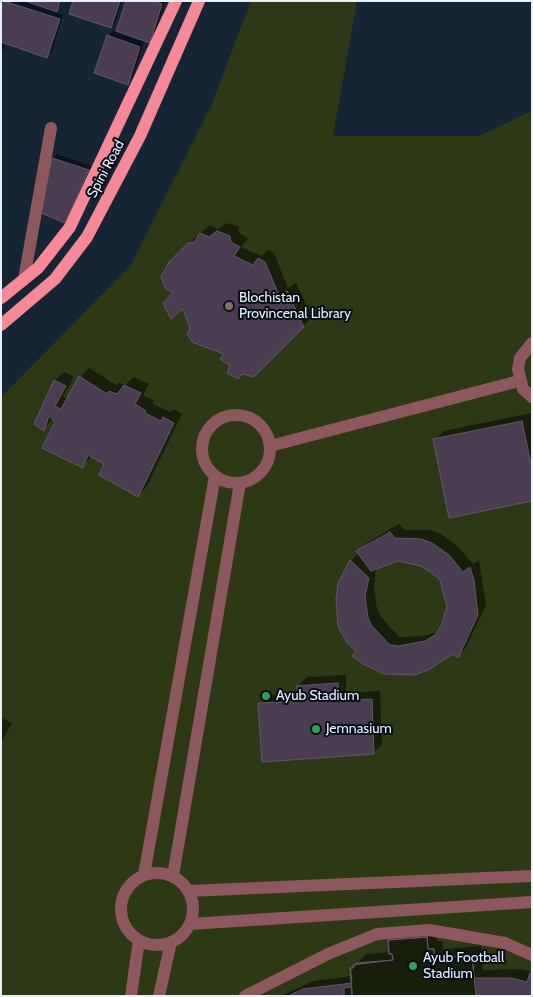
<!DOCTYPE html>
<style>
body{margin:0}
#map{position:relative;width:533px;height:997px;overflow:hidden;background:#162535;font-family:Cabin,sans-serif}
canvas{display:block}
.frame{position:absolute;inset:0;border:2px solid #e7f1fd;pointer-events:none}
</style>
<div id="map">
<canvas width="533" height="997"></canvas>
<div class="frame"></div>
</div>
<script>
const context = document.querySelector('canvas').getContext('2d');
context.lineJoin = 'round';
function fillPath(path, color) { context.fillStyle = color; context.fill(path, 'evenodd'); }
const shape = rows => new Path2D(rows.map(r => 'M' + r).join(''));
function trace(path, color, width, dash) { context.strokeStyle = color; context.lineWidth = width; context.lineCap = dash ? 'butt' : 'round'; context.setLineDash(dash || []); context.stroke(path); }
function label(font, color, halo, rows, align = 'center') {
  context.font = font + ' Cabin,sans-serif'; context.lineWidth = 4; context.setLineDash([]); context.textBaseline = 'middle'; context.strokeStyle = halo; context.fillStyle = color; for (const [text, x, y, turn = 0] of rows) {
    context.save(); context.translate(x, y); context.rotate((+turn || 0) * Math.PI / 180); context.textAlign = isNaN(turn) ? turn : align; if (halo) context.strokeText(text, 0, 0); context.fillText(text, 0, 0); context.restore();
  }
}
fillPath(shape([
 [251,1,357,1,333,136,479,136,532,111,532,996,1,996,1,397,131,265,211,106]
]), '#2c3914');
fillPath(shape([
 [63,1,55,12,63,15,52,52,47,56,5,2],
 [74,1,122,1,115,22,111,27],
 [127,1,165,1,154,37,149,41],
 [113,31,144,42,132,79,128,84,108,35],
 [1,44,5,45,1,57],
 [57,154,92,166,69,216,64,221,53,158],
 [227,223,239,227,239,233,248,238,241,247,262,256,268,250,274,253,288,288,296,283,312,317,254,375,231,366,226,353,192,329,175,291,189,243,210,225,218,229],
 [89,368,116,385,119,383,125,385,134,377,149,384,143,395,154,401,153,404,170,412,173,409,182,414,147,486,138,495,106,464,92,456,83,466,53,418,43,430,35,424,55,380,64,372,74,377,63,397,68,399,80,377],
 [531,413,532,500,435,440,444,431],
 [399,524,404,530,430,530,441,534,457,546,473,564,479,560,486,605,466,647,458,656,453,652,422,672,396,674,373,669,358,651,339,584,351,561,367,543],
 [398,559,422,565,441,579,448,607,441,629,435,633,422,636,399,637,381,617,377,609,374,586,376,567],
 [346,675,346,693,380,691,382,744,373,753,260,704,269,695,299,693,298,686,307,677],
 [1,718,12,723,1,743],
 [436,929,437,941,442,941,443,949,481,946,483,970,521,969,532,972,532,996,281,996,313,981,352,976,352,969,366,954,390,952,389,941,398,932]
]), '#0007');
const building = shape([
 [4,1,60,19,47,58,1,42,1,10,4,1],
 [25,1,60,1,57,12,25,1],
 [73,1,120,1,111,28,69,14,73,1],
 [126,1,154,1,162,4,150,43,116,31,126,1],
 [107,35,140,47,128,85,94,73,107,35],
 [52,158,89,170,65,223,41,213,52,158],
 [217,231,230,236,231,242,240,247,234,256,253,265,258,258,265,262,279,295,287,291,304,327,254,377,242,374,238,379,227,373,230,366,220,359,224,354,192,342,187,334,190,329,183,309,171,319,163,303,173,292,166,289,161,277,169,262,188,243,194,242,200,233,209,237,217,231],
 [79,376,107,394,109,391,117,394,124,385,141,393,135,404,146,411,145,413,161,421,163,417,174,423,138,497,99,475,104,464,88,455,83,468,42,448,55,422,49,416,44,431,34,424,54,380,66,386,55,406,61,409,79,376],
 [522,421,532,469,532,501,449,518,433,439,522,421],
 [390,532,395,538,421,539,432,543,449,555,463,572,470,567,474,580,478,615,458,658,453,654,430,669,415,675,384,674,363,664,352,656,356,651,347,643,338,626,336,599,338,583,350,560,369,578,365,596,368,618,372,626,390,645,399,646,425,641,435,635,441,626,447,607,440,580,432,573,421,566,398,561,371,571,356,551,390,532],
 [338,683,338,701,372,699,374,754,262,762,258,703,300,701,296,686,338,683],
 [427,937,428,949,434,949,434,958,472,955,474,978,511,978,527,982,530,973,532,973,532,996,352,996,352,987,344,988,344,996,288,996,303,989,352,983,350,968,353,968,356,963,393,960,392,954,389,954,388,940,427,937],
 [427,937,428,949,434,949,434,958,472,955,476,996,352,996,350,968,353,968,353,965,393,960,392,954,389,954,388,940,427,937]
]);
fillPath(building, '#4a3d51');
trace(building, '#63556a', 1);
trace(shape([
 [24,279,51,128],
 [532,343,520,358,518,369,523,389,532,397],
 '202 449a34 34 0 1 1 68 0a34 34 0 1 1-68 0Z',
 [270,446,519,381],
 '121 909a36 36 0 1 1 72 0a36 36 0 1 1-72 0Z',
 [144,875,215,476],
 [173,876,240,483],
 [188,891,532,876],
 [190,924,532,902],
 [131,996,139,940],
 [159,996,171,942],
 [245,996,330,953,377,934,429,930,505,943,532,955]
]), '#8d575e', 12);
trace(shape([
 [1,298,38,268,70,227,176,1],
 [1,325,55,279,87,237,140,136,199,1]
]), '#f78897', 12);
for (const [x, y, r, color] of [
 [229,306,5,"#8d6e63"],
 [266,696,5,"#2e9e5b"],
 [316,729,5,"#2e9e5b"],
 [413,966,5,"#2e9e5b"]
]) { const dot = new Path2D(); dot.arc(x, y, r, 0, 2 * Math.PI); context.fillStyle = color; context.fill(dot); trace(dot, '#070d15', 2); }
label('14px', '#e7f1fd', '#070d15', [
 ["Spini Road",106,169,-62]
]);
label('14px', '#e7f1fd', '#070d15', [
 ["Blochistan",239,298],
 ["Provincenal Library",239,314],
 ["Ayub Stadium",276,696],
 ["Jemnasium",326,729],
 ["Ayub Football",423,958],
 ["Stadium",423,974]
], 'left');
</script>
